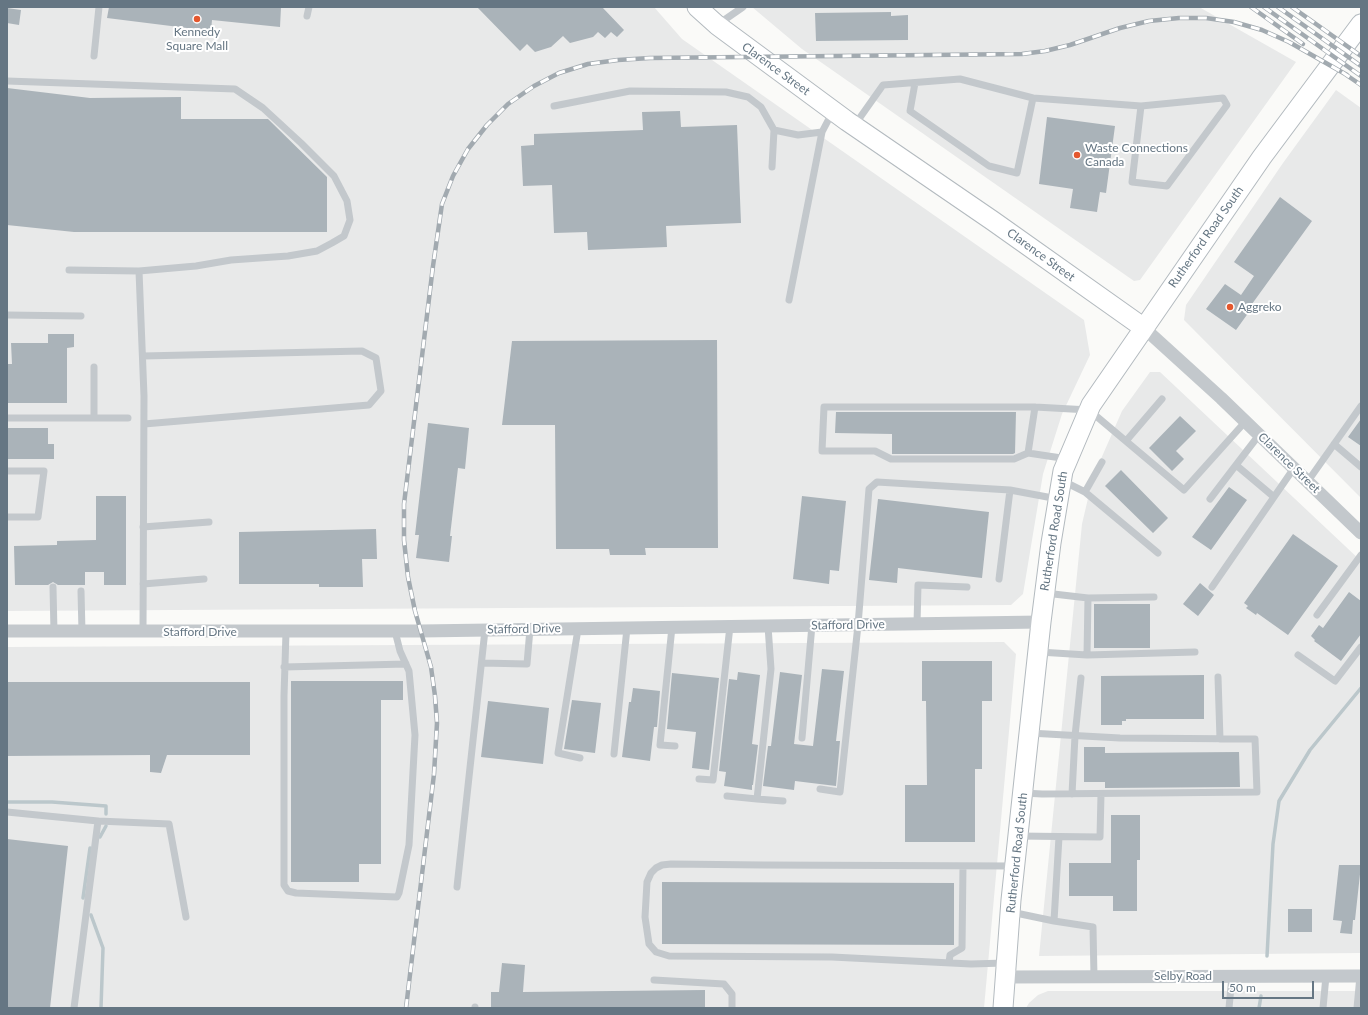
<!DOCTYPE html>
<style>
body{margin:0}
#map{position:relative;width:1368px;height:1015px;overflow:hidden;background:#fafaf8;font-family:Lato,sans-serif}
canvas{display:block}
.frame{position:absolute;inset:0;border:8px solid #657683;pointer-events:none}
.scale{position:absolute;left:1222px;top:981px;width:92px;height:18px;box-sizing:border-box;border:2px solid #657683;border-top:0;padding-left:5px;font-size:12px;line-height:14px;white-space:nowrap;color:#657683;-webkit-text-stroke:3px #fff;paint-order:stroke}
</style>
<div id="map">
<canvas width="1368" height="1015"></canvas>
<div class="frame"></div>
<div class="scale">50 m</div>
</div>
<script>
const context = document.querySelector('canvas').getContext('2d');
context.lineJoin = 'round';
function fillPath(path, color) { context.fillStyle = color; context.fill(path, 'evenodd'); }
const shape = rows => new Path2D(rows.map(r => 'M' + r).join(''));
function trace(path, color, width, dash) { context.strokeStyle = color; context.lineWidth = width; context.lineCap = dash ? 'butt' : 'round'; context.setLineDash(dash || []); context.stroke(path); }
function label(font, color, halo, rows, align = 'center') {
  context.font = font + ' Lato,sans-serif'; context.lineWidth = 4; context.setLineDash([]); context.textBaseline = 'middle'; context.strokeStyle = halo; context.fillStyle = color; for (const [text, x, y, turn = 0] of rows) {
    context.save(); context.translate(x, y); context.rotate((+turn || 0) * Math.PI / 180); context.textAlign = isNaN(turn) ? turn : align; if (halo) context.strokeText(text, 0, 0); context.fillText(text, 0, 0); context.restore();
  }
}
fillPath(shape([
 [7,7,654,7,682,39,1084,320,1090,355,1062,414,1043,474,1023,594,1011,605,7,611],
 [752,7,1199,7,1296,62,1140,280,1134,281,802,49],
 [1336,90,1361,108,1361,498,1184,320,1186,305,1283,163],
 [1150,372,1160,372,1361,561,1361,953,1039,956,1082,524,1093,477,1122,411],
 [1004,642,1016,654,984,1008,7,1008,7,647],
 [1048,991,1361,991,1361,1008,1026,1008,1029,1003,1038,995]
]), '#e8e9e9');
trace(shape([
 [7,802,52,802,106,806,106,814],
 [100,837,106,826],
 [83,898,90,848],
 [91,915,103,948,101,1008],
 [1267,956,1273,844,1279,801,1310,750,1361,688],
 [1259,1008,1261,996]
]), '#bbc7cb', 3.5);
fillPath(shape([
 [109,7,281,7,280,27,212,20,211,31,107,18],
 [477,7,602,7,624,30,617,37,611,32,605,38,598,32,593,37,570,43,563,36,551,47,535,52,527,44,520,51],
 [7,8,21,10,19,25,7,23],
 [891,12,891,16,908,15,908,40,816,41,815,13],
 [7,88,90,98,181,97,181,119,268,119,327,177,327,232,74,232,7,225],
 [680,111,681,127,737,125,741,223,666,226,667,247,588,250,587,232,554,233,552,185,523,186,521,146,534,145,534,134,643,130,642,112],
 [1047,117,1115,126,1106,193,1100,192,1097,212,1070,208,1073,189,1039,184],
 [1280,197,1312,221,1252,304,1254,305,1236,330,1206,309,1225,284,1241,295,1254,276,1234,262],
 [48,334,74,334,74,347,67,348,67,403,7,403,7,364,12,364,11,343,48,343],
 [717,340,718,548,645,548,646,555,610,555,609,549,556,549,555,425,502,425,512,341],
 [836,412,1016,412,1015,453,1013,454,892,454,892,434,835,433],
 [1180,416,1196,431,1176,451,1184,459,1172,471,1149,448],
 [1361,419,1361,446,1348,437],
 [428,423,469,428,465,469,458,468,450,536,452,536,449,562,416,558,419,535,415,535],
 [7,428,48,428,48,444,54,444,54,459,7,459],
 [1121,470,1168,518,1153,533,1105,486],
 [1229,487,1247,500,1211,550,1192,537],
 [96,496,126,496,126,585,104,585,104,572,85,572,85,585,58,585,53,582,48,585,15,585,14,546,57,545,57,541,96,540],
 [802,496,846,501,839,571,830,570,829,584,793,579],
 [878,499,989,512,982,578,898,568,897,583,869,580],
 [376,529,377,559,362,559,363,587,319,587,319,584,239,584,239,532],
 [1293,534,1338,566,1288,635,1257,613,1256,615,1246,608,1248,606,1244,603],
 [1200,583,1214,595,1198,616,1183,604],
 [1349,592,1361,601,1361,634,1341,661,1314,641,1315,640,1311,636,1319,625,1323,628],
 [1094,604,1150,604,1150,648,1094,648],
 [922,661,992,661,992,701,982,701,982,769,975,769,975,842,905,842,905,785,927,785,926,701,922,701],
 [822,669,844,671,836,741,840,741,836,786,795,781,794,790,763,786,768,746,771,746,780,672,802,675,794,744,813,746],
 [738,672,760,675,752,744,758,745,753,785,752,785,752,790,724,786,726,772,719,771,729,679,737,680],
 [672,673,719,678,709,770,692,768,696,732,667,729],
 [1204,675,1204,719,1126,719,1126,721,1122,721,1122,725,1101,725,1101,676],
 [291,681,403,681,403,700,381,700,381,864,359,864,359,882,291,882],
 [7,682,250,682,250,755,167,755,161,773,150,772,150,755,7,756],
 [633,688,660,691,657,727,654,727,650,761,622,757,629,702,631,702],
 [572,700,601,703,595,753,564,749],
 [488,701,549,708,543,764,481,757],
 [1084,747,1105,747,1105,753,1239,752,1240,787,1105,788,1105,782,1084,782],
 [1111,815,1140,815,1140,860,1137,860,1137,911,1113,911,1113,896,1069,896,1069,863,1111,863],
 [7,839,68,846,50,1008,7,1008],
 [1339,865,1361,865,1355,920,1353,920,1352,934,1340,933,1342,921,1333,920],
 [662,882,954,883,954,945,662,944],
 [1288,909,1312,909,1312,932,1288,932],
 [502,963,525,965,523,992,705,990,705,1008,491,1008,491,992,499,992]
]), '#aab3b9');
const secondary = shape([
 [697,7,717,25,847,121,993,221,1144,328],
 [1003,1008,1011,900,1041,622,1051,543,1063,471,1091,405,1262,157,1361,24]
]);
trace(secondary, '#b3babf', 21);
trace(shape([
 [307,16,309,7],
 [717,25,743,7],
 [94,56,99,7],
 [7,81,235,89,263,108,301,143,334,176,347,201,350,220,344,236,332,243,317,251,288,256,231,260,196,266,139,271],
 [915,83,910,111,989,166,1017,173,1033,98],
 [554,106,630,91,726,92,748,97,761,107,774,130,798,135,822,132,833,111],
 [854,126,883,85,960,79,1033,98,1141,106,1223,98,1227,105,1167,186,1132,182,1141,106],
 [772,167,774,130],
 [69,270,139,271,144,396,143,632],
 [789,300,822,132],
 [7,315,81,316],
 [143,356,362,351,376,358,381,391,369,405,144,424],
 [94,367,94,417],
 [7,418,128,418],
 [1259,435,1236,465,1274,497],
 [1126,441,1162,399],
 [1334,444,1361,467],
 [1028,453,1035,407],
 [1068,459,1028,453,1014,459,891,459,875,451,822,451,824,407,1035,407,1089,410,1184,490,1245,422],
 [7,471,44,471,38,517,7,517],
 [1063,481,1085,492,1158,553],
 [1308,481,1361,406],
 [1085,492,1102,462],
 [1210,499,1236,465],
 [143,527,209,522],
 [999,579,1010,490],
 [143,584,204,579],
 [53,587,54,632],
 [1212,587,1294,468],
 [81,591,82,632],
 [1088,598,1154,597],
 [1317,615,1361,555],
 [917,624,918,585,967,587],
 [672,627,660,745,675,746],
 [578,629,558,753,580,758],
 [286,632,284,696,284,885,288,891,296,893,397,897,399,893,409,845,415,735,409,671,400,651,395,631],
 [1039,652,1087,655,1088,598,1045,593],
 [1087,655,1195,652],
 [1298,655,1335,681,1361,647],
 [482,663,527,664,530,629],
 [284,667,406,664],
 [1218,677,1220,739],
 [802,738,812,625],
 [614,754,627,628],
 [699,779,713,780,730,626],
 [820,789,840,792,858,625,869,489,877,482,1010,490,1058,499],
 [1024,793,1042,794,1257,792,1255,739,1120,738,1029,733],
 [1072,794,1075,736,1081,678],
 [727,796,757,799,771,669,768,626],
 [757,799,783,801],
 [7,812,98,821,74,1008],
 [98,821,169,824,186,917],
 [1018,836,1100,837,1101,794],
 [457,887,485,630],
 [1011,912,1054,921,1059,837],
 [1054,921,1093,927,1094,977],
 [949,963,950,955,962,948,963,866],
 [1005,963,971,964,832,957,669,956,656,952,649,944,645,917,647,882,651,873,656,868,662,865,671,864,763,865,1015,866],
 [654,980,724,984,732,994,732,1008],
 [475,1008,475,1007],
 [1229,1008,1232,976],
 [1323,1008,1326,976],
 [1357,1008,1360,976]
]), '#c3c8cc', 7);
trace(shape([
 [1144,328,1221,398,1361,533],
 [7,631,421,631,1041,622],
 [1005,977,1361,976]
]), '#c3c8cc', 13);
trace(secondary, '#fff', 19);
const rail = shape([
 [1251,7,1303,44],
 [1264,7,1361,76],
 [1278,7,1361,66],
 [1292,7,1361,56],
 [1342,72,1361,85],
 [406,1008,434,774,437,723,435,696,431,667,415,611,408,577,404,540,404,504,433,266,442,204,453,176,468,149,487,125,508,104,534,86,559,73,588,64,618,60,650,58,1022,54,1045,51,1070,45,1120,28,1149,21,1179,18,1206,18,1234,22,1262,30,1289,42,1347,75]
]);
trace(rail, '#a2aab0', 4.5);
trace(rail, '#fff', 3, [9]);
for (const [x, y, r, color] of [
 [197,19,4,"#e4572e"],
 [1077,155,4,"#e4572e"],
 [1230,307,4,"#e4572e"]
]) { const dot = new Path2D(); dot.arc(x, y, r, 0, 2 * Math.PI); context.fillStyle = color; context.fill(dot); trace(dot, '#fff', 1.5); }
label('12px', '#657683', '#fff', [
 ["Kennedy",197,32,"center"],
 ["Square Mall",197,46,"center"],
 ["Waste Connections",1085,148],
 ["Canada",1085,162],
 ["Aggreko",1238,307]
], 'left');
label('12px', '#657683', '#fff', [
 ["Clarence Street",776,69,36],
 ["Rutherford Road South",1206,237,-55],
 ["Clarence Street",1041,255,36],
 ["Clarence Street",1289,463,44],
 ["Rutherford Road South",1054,531,-81],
 ["Stafford Drive",848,625,-1],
 ["Stafford Drive",524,629,-1],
 ["Stafford Drive",200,632],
 ["Rutherford Road South",1017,853,-84],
 ["Selby Road",1183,976]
]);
</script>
